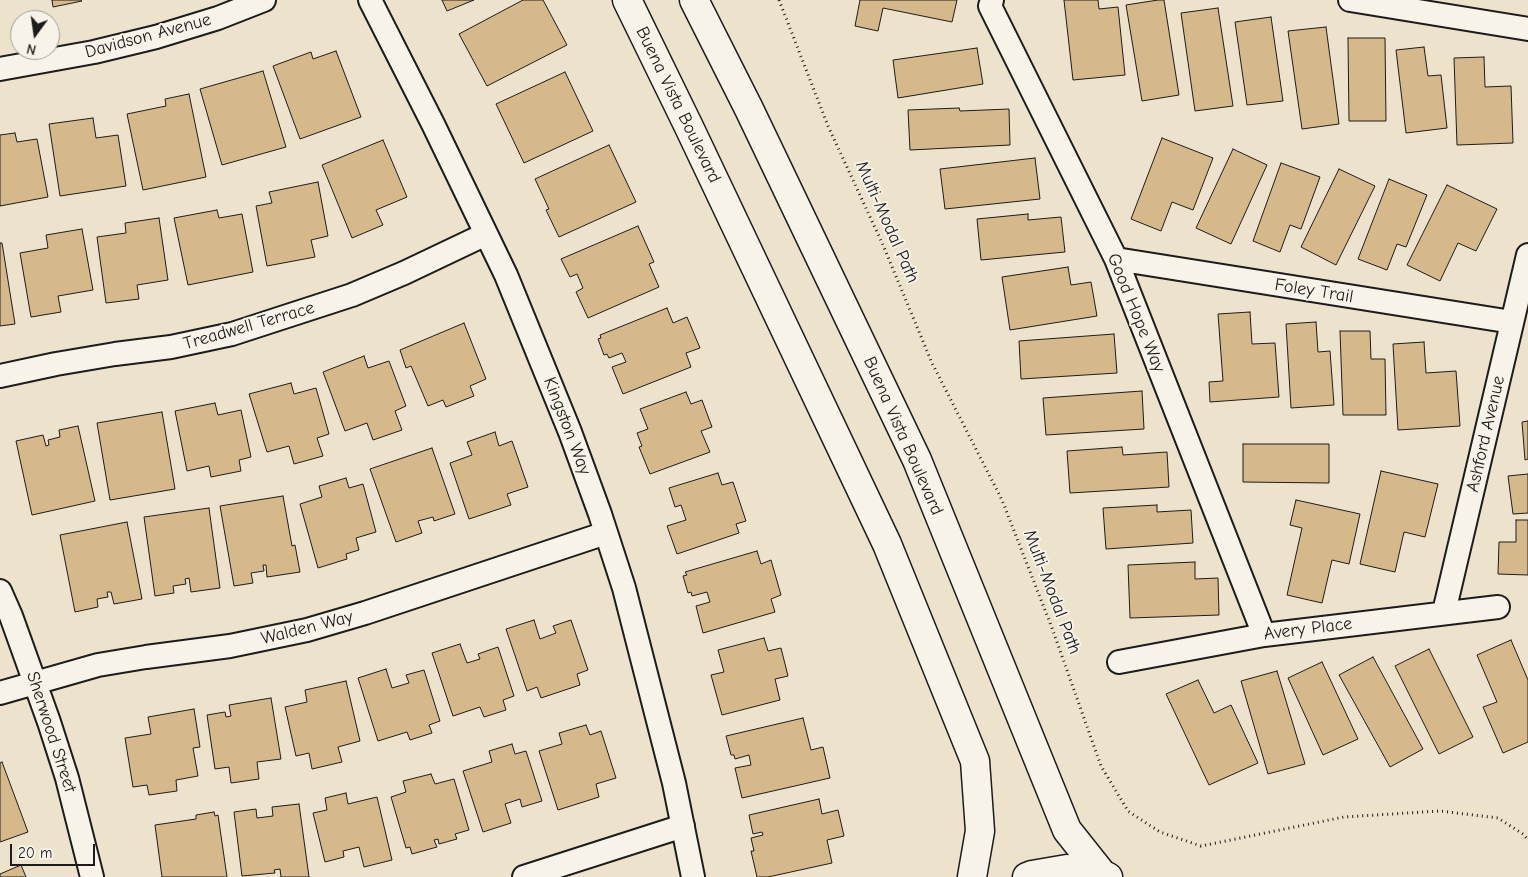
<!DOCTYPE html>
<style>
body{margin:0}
#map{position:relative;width:1528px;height:877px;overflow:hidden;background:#ede2cc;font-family:"Comic Neue",sans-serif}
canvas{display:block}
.north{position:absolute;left:10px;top:10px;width:50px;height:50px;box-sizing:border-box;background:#f7f3e8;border:1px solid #9f9d96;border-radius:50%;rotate:194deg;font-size:14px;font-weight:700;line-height:20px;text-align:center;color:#1c1c1c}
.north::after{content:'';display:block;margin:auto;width:18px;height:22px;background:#1c1c1c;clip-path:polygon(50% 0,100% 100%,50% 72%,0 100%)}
.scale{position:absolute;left:10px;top:844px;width:85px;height:22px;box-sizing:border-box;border:2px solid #1c1c1c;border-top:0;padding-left:6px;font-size:15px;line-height:18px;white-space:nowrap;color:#1c1c1c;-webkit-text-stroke:4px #f7f3e8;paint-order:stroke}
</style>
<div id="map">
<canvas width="1528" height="877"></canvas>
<div class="north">N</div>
<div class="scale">20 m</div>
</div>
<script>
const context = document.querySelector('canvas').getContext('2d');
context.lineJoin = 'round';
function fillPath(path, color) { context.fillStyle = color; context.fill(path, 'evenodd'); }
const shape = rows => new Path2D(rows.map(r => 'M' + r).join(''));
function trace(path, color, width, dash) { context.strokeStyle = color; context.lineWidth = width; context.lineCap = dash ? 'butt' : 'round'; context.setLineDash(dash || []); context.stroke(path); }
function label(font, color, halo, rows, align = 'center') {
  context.font = font + ' "Comic Neue",sans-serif'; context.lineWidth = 4; context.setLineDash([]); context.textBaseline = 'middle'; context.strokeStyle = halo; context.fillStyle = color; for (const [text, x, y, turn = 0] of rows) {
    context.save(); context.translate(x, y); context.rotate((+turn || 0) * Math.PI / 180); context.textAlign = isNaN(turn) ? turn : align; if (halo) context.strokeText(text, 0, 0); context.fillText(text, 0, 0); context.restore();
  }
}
const building = shape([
 [52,0,81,0,82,1,53,7,52,0],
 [442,0,474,0,447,11,442,0],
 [523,0,543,0,567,45,487,86,459,34,523,0],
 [860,0,957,0,952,22,883,8,878,31,855,26,860,0],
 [1064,0,1098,0,1099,9,1118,7,1125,75,1073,80,1064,0],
 [1158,0,1164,0,1179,95,1142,101,1126,5,1158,0],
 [1218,8,1233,106,1195,111,1181,13,1218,8],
 [1271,17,1283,101,1247,105,1235,22,1271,17],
 [1326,27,1339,124,1302,129,1288,31,1326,27],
 [1348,38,1385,38,1386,121,1349,121,1348,38],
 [1424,47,1428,76,1441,75,1447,128,1406,133,1396,50,1424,47],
 [977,48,983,84,898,98,893,60,977,48],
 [336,51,361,117,300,139,273,66,311,52,313,59,336,51],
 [1484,57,1485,87,1511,86,1513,143,1457,145,1454,58,1484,57],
 [263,71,286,147,222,165,200,89,263,71],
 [565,72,593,131,524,163,496,104,565,72],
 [189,94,206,177,143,190,127,114,166,106,165,99,189,94],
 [959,108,960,111,1009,109,1010,145,910,150,908,110,959,108],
 [93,118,96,138,118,135,126,186,60,196,49,124,93,118],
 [15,133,17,142,37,139,48,197,0,206,0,135,15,133],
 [1162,138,1213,158,1193,210,1172,202,1161,231,1131,219,1162,138],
 [383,140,407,197,376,210,383,225,352,238,322,165,383,140],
 [609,145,636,202,559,237,546,210,549,209,535,179,609,145],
 [1233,149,1267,165,1231,244,1196,228,1233,149],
 [1035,158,1040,199,945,209,940,169,1035,158],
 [1281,163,1320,177,1301,229,1290,225,1280,252,1253,241,1281,163],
 [1339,169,1375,186,1336,265,1301,247,1339,169],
 [1389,179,1427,195,1406,247,1397,244,1387,270,1358,259,1389,179],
 [318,182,328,236,311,240,315,257,267,266,256,206,272,203,269,192,318,182],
 [1447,185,1497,209,1476,251,1458,243,1440,281,1407,265,1447,185],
 [217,210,219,218,242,214,253,272,188,285,174,218,217,210],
 [1028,214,1028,220,1061,217,1065,252,981,260,977,219,1028,214],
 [159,218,168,280,137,285,139,299,106,303,97,237,126,233,125,223,159,218],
 [638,226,654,262,649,264,659,287,588,318,576,292,583,288,577,274,570,277,561,259,638,226],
 [82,229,93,290,58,296,61,312,31,317,20,253,48,248,46,235,82,229],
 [0,243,2,243,15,324,0,326,0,243],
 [1068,267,1071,285,1091,282,1097,316,1010,330,1002,277,1068,267],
 [667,308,673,323,687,317,700,348,686,353,691,367,623,394,612,367,626,362,622,353,609,358,607,354,604,355,598,339,601,338,600,335,667,308],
 [1250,312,1252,344,1275,343,1279,397,1210,402,1209,382,1223,381,1218,314,1250,312],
 [1316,322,1318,352,1330,351,1334,405,1291,408,1286,324,1316,322],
 [464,323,486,379,470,386,474,396,446,407,443,400,428,406,411,366,406,368,400,350,464,323],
 [1340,331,1370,331,1371,359,1385,359,1386,415,1343,415,1340,331],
 [1114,334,1117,373,1021,379,1019,341,1114,334],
 [1424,342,1426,373,1456,371,1460,426,1398,430,1393,344,1424,342],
 [364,356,368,368,389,361,406,406,395,411,402,430,373,440,367,423,345,431,323,372,364,356],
 [291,383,294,394,316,388,329,434,317,438,323,456,294,464,289,446,267,452,249,394,291,383],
 [1142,391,1144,429,1046,435,1043,398,1142,391],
 [686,392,691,404,702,400,712,427,701,431,710,452,650,474,639,447,642,446,637,433,648,429,640,409,686,392],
 [215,403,218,415,241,410,251,457,239,460,241,471,211,477,209,466,187,471,175,411,215,403],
 [162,412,175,489,110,500,97,423,162,412],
 [1528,421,1528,459,1525,460,1522,422,1528,421],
 [78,426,95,501,32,515,16,441,43,435,46,446,49,445,48,440,60,437,59,430,78,426],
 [495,432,499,446,512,441,528,487,507,494,511,505,469,519,450,463,472,455,467,442,495,432],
 [1243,444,1329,444,1329,483,1243,482,1243,444],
 [1122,447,1123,455,1167,452,1169,487,1070,493,1067,451,1122,447],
 [432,448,455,514,434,521,433,517,418,521,422,533,396,542,370,469,432,448],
 [1381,471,1438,484,1425,537,1404,532,1395,572,1360,564,1381,471],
 [718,473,722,485,733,482,746,521,736,524,739,533,677,554,667,526,686,520,681,505,675,507,669,488,718,473],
 [1528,474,1528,513,1513,514,1508,476,1528,474],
 [346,478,349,488,363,484,376,532,356,538,359,550,346,554,347,559,318,568,300,504,322,497,319,486,346,478],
 [283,496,292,546,295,545,300,572,267,577,266,565,263,565,264,571,251,573,253,583,234,586,220,506,283,496],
 [1296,500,1360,514,1349,564,1332,560,1322,603,1287,595,1302,528,1290,525,1296,500],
 [1157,505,1157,512,1191,510,1193,543,1106,549,1103,508,1157,505],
 [209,508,220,588,191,592,189,578,185,579,186,584,173,586,174,593,155,596,144,517,209,508],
 [1516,520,1528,520,1528,575,1498,574,1499,542,1516,542,1516,520],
 [127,522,142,599,114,604,111,592,107,592,108,597,97,599,98,607,75,612,60,535,127,522],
 [757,551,761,564,771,560,781,595,771,599,775,612,703,633,696,606,710,602,707,592,692,596,691,592,688,593,683,576,687,575,685,572,757,551],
 [1195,562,1195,579,1218,578,1219,615,1130,618,1128,565,1195,562],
 [534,620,540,639,556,633,553,626,571,620,588,670,577,674,580,685,541,698,537,687,527,691,506,629,534,620],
 [764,638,768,651,781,648,788,676,775,679,780,700,722,715,711,675,724,672,718,650,764,638],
 [1511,640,1528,680,1528,742,1503,753,1483,707,1497,702,1477,655,1511,640],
 [460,644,467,663,480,659,478,654,498,647,514,696,503,700,506,710,484,717,480,707,453,716,432,653,460,644],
 [1429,649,1473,737,1439,754,1395,666,1429,649],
 [1373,657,1423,749,1390,767,1339,675,1373,657],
 [1322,662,1358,739,1323,755,1288,678,1322,662],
 [386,669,392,688,409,683,406,675,424,670,440,721,429,725,432,733,410,740,407,732,378,741,358,678,386,669],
 [1277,671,1305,764,1268,774,1241,681,1277,671],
 [1198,680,1214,713,1231,705,1258,763,1209,785,1166,694,1198,680],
 [346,681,360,741,338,747,342,762,312,769,309,753,296,756,285,707,307,702,305,690,346,681],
 [271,698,281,759,257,762,259,779,231,783,229,767,215,769,207,715,225,712,226,717,231,716,229,705,271,698],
 [194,709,200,747,193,748,198,776,176,780,177,791,149,795,147,785,133,787,125,738,151,734,148,717,194,709],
 [803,718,811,750,823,747,830,778,742,798,735,768,751,765,749,755,735,759,734,755,731,755,726,736,803,718],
 [586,725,590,735,601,731,616,778,596,784,599,797,558,810,539,751,562,744,559,733,586,725],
 [512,744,515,754,526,751,542,801,522,807,520,799,505,804,511,823,483,832,463,771,492,762,489,751,512,744],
 [2,762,28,832,0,842,0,763,2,762],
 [431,774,435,784,454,779,469,830,455,834,457,839,439,844,438,839,434,840,437,847,412,854,410,847,406,848,391,797,406,792,403,781,431,774],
 [346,793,348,804,377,797,392,860,364,867,359,847,343,851,344,857,325,862,313,813,327,810,325,798,346,793],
 [819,799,822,814,838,810,844,836,827,840,832,863,768,877,757,877,751,851,754,851,751,838,763,835,762,832,753,834,749,815,819,799],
 [299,804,309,877,281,877,280,869,274,870,275,873,242,876,234,812,256,809,257,818,273,816,272,807,299,804],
 [214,812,215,816,218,815,227,877,162,877,155,825,196,819,196,815,214,812],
 [21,865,26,877,0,877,0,874,21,865]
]);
fillPath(building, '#d6b98a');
trace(building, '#1c1c1c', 1);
const minor = shape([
 [370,0,433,124,506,275,570,432,600,514,624,588,674,783,693,877],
 [992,0,990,6,1116,259,1264,635],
 [1350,0,1528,29],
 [0,69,94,52,156,37,218,18,264,0],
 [1116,259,1512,322],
 [0,376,56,364,115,354,171,347,232,334,352,295,404,273,486,234],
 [0,591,11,616,49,722,67,778,92,877],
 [1444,612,1528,255],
 [1119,662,1264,635,1498,607],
 [0,693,98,665,146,657,230,646,307,630,365,613,606,533],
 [524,877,683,826]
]);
const secondary = shape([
 [627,0,689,127,887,544,975,761,980,831,972,877],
 [694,0,749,109,917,460,1067,830,1102,874],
 [1027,877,1032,875,1067,869,1102,874,1108,877]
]);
trace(minor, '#1c1c1c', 26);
trace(secondary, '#1c1c1c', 31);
trace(shape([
 [779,0,828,126,883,245,932,363,1002,500,1052,628,1101,766,1128,811,1160,832,1201,846,1344,817,1440,811,1498,818,1523,834,1528,840]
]), '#1c1c1c', 3, [1, 4]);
trace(minor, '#f7f3e8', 22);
trace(secondary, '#f7f3e8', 28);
label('18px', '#1c1c1c', '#f7f3e8', [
 ["Davidson Avenue",148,36,-15],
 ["Buena Vista Boulevard",678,105,64],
 ["Multi-Modal Path",887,222,66],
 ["Foley Trail",1314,291,9],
 ["Good Hope Way",1136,313,68],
 ["Treadwell Terrace",249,326,-16],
 ["Kingston Way",567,426,69],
 ["Ashford Avenue",1486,434,-77],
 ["Buena Vista Boulevard",903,436,66],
 ["Multi-Modal Path",1052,592,69],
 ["Walden Way",307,628,-14],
 ["Avery Place",1308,629,-7],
 ["Sherwood Street",51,732,72]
]);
</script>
